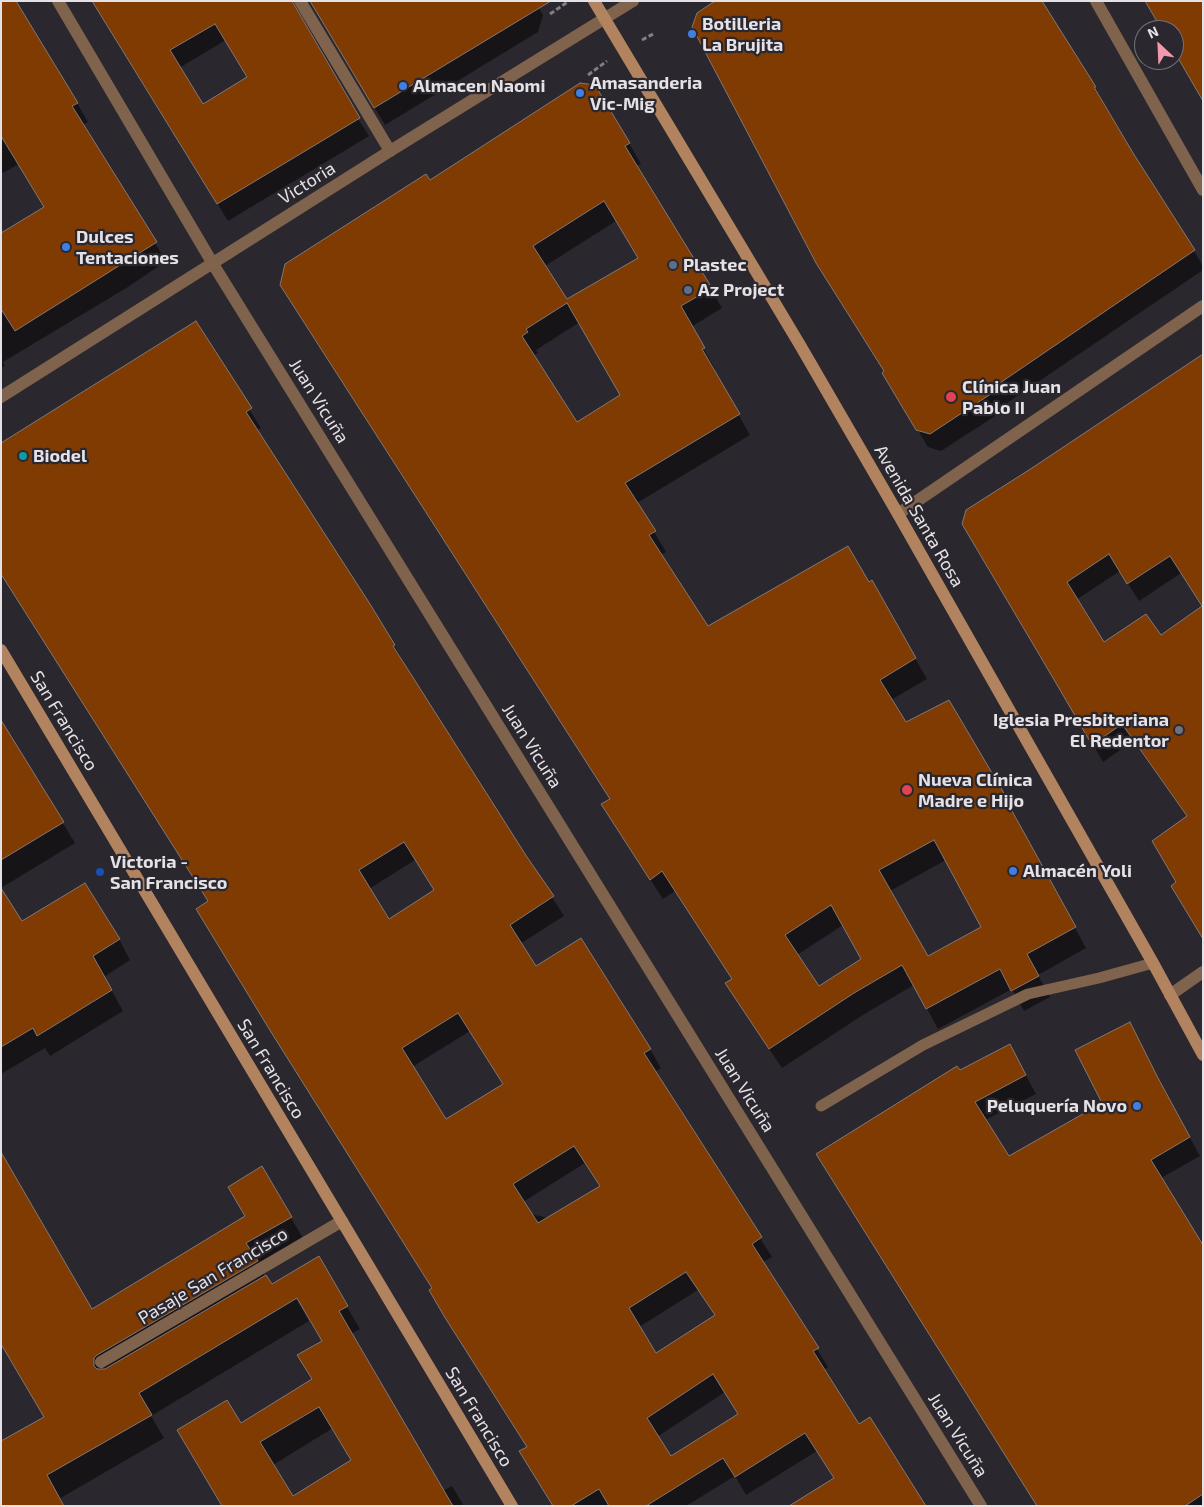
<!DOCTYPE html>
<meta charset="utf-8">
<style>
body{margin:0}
#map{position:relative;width:1204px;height:1507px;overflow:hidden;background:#2b272e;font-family:"Exo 2",sans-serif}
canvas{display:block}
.frame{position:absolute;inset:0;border:2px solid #e5e2e7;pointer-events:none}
.north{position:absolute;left:1134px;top:20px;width:50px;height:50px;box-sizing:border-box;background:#2b272e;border:1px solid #757278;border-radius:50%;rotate:335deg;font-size:14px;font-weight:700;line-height:20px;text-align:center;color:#e5e2e7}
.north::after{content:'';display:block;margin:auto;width:18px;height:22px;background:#f29aad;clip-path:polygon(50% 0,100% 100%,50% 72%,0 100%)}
</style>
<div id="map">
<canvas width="1204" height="1507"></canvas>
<div class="frame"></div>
<div class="north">N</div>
</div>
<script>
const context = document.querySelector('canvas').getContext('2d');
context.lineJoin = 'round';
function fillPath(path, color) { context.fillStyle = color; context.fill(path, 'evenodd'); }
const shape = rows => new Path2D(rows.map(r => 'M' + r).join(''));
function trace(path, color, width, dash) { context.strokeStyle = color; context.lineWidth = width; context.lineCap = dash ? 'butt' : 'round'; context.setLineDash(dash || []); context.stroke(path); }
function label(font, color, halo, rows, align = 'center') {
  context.font = font + ' "Exo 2",sans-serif'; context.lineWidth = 4.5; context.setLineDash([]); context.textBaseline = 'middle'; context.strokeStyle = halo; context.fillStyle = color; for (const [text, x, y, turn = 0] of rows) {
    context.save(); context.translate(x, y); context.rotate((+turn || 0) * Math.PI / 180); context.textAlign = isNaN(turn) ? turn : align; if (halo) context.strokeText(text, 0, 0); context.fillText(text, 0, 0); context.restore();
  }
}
fillPath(shape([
 [1,1,77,103,88,122,83,125,166,261,128,287,3,362,5,366,1,368,1,234,45,207,19,164,1,174],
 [94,1,282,1,369,136,228,221],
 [226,40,249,77,202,106,179,68],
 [535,1,543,15,538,32,385,125,320,18],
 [718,1,1045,1,1042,3,1095,87,1132,154,1194,251,1203,266,1203,270,1007,403,1009,407,941,451,928,447,884,373,885,372],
 [629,143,641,164,636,166,722,308,691,327,715,369,713,370,750,435,637,503,666,552,661,555,707,627,871,582,927,679,891,700,905,724,949,702,1018,820,1017,821,1086,948,1038,975,1050,997,1024,1011,1012,989,938,1029,914,985,866,1013,782,1068,739,1004,727,984,733,980,675,891,663,899,615,825,610,800,430,182],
 [616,221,639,259,566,300,545,266],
 [580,322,621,396,577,424,533,356,538,353,536,350],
 [946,860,983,927,928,958,890,891],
 [843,925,863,959,819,988,797,955],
 [195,323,261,428,257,430,394,645,405,664,403,665,564,916,520,944,535,968,650,1049,661,1068,655,1072,772,1257,763,1262,828,1367,823,1370,835,1479,817,1451,746,1495,735,1476,686,1506,554,1506,528,1447,433,1289,209,902],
 [415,860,435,891,389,920,369,889],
 [470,1031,504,1084,446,1120,412,1067],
 [585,1163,601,1187,549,1218,530,1214,523,1202],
 [698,1290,715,1316,656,1355,639,1327],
 [725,1392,739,1415,670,1458,657,1437],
 [1203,356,1203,607,1181,573,1139,601,1120,571,1076,600,1103,644,1160,637,1203,607,1203,930,1187,817,1133,741,1103,762,1064,694,1032,469],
 [1,723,75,843,1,888],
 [1,890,21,923,119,939,130,960,104,977,123,1011,50,1056,45,1048,1,1074],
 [1010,1046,1036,1094,985,1120,1009,1158,1168,1098,1200,1156,1161,1178,1203,1247,1203,1506,1037,1506,959,1072],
 [262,1168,304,1240,259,1266,265,1277,271,1286,318,1258,360,1329,351,1334,443,1491,452,1486,464,1506,223,1506,240,1425,313,1380,326,1346,299,1299,296,1299,309,1321,151,1416,164,1438,59,1499,1,1506,46,1418,92,1311,247,1217],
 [333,1428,352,1461,293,1497,273,1465]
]), '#0007');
const building = shape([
 [1,1,16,1,78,103,72,106,157,242,15,331,1,309,1,233,44,207,1,136,1,1],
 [92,1,292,1,360,118,217,204,92,1],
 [215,24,247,77,203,104,170,50,215,24],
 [310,1,551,1,374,108,310,1],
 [715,1,1042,1,1096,87,1094,87,1133,153,1195,250,997,385,1000,388,930,434,916,430,882,373,884,371,816,263,692,27,697,13,715,1],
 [1145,1,1203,1,1203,101,1174,51,1174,30,1162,30,1145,1],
 [580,83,595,85,630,143,625,146,712,288,681,306,705,348,702,349,740,414,625,483,656,531,649,535,708,626,848,546,869,582,872,580,916,658,880,680,906,722,949,700,1008,800,1006,800,1076,927,1027,954,1039,976,1011,991,1000,969,926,1009,902,965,854,993,769,1049,725,983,732,979,662,871,650,880,601,804,610,799,280,285,285,264,426,174,430,180,580,83],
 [604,201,638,258,567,299,533,246,604,201],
 [567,303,620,395,577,422,522,336,528,332,526,329,567,303],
 [934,840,981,927,928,956,879,870,934,840],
 [831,905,861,959,819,986,785,935,831,905],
 [196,321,252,408,246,412,370,604,395,645,393,646,527,857,554,896,510,925,536,966,581,938,651,1049,644,1053,762,1237,752,1244,819,1348,813,1351,859,1424,870,1417,926,1506,789,1506,834,1478,805,1433,735,1477,723,1458,646,1506,609,1506,599,1489,571,1506,553,1506,519,1451,527,1447,444,1316,429,1290,432,1288,408,1250,271,1032,196,909,208,901,1,574,1,443,196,321],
 [404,842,434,890,389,919,359,870,404,842],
 [458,1013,503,1084,446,1119,402,1048,458,1013],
 [574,1146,600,1186,538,1223,513,1184,574,1146],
 [686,1272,715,1315,656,1353,629,1308,686,1272],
 [713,1374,738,1414,671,1456,647,1418,713,1374],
 [1203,354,1203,939,1171,886,1176,882,1152,841,1187,816,1122,724,1092,745,1056,683,962,524,966,510,1032,468,1203,354],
 [1109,554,1127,584,1170,556,1202,606,1161,635,1146,614,1104,642,1067,582,1109,554],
 [1,720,64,822,1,860,1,720],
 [85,883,120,939,93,956,112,990,37,1036,33,1028,1,1047,1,888,22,921,85,883],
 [1130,1022,1158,1078,1190,1137,1151,1160,1203,1245,1203,1494,1185,1506,1037,1506,816,1154,957,1066,960,1070,1010,1044,1026,1075,975,1102,1009,1156,1102,1103,1075,1050,1130,1022],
 [1,1152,92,1309,245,1216,228,1187,262,1166,292,1217,246,1243,258,1261,97,1355,94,1358,94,1366,97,1369,105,1369,266,1275,272,1284,319,1256,348,1306,339,1311,453,1506,222,1506,177,1430,227,1400,241,1423,312,1379,297,1355,322,1341,297,1298,139,1393,152,1415,47,1475,64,1506,1,1506,1,1441,44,1417,1,1344,1,1152],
 [319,1407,351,1460,293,1496,260,1442,319,1407]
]);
fillPath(building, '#803b02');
trace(building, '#817874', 1);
trace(shape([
 [550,14,569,1],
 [642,40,655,33],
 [588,75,607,61]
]), '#827e84', 3, [5, 2.5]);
trace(shape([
 [821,1106,923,1045,1028,994,1099,978,1153,963]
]), '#80634c', 11);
trace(shape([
 [58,1,213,264,981,1506],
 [300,1,390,151],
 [1096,1,1203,190],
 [898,514,1203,306],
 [1170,995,1203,972],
 [101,1362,342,1221]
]), '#80634c', 12);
trace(shape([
 [1,397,390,151,633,1]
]), '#80634c', 12);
trace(shape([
 [594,1,800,345,898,514,1153,963,1203,1055],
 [1,650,512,1506]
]), '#b1835f', 12);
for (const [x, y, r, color] of [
 [692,34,5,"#3f7fe0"],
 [403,86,5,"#3f7fe0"],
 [580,93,5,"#3f7fe0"],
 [66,247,5,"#3f7fe0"],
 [673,265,5,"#5c6f8a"],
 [688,290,5,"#5c6f8a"],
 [951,397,6,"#e0444e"],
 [23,456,5,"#0f9aa8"],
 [1179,730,5,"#6b7280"],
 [907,790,6,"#e0444e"],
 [1013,871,5,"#3f7fe0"],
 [100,872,5,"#1a4fb4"],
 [1137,1106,5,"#3f7fe0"]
]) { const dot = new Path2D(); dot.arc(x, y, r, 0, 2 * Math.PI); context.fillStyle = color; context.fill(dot); trace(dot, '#2b272e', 2); }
label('bold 18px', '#e5e2e7', '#2b272e', [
 ["Botilleria",702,24],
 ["La Brujita",702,45],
 ["Amasanderia",590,83],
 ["Vic-Mig",590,104],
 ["Almacen Naomi",413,86],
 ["Dulces",76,237],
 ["Tentaciones",76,258],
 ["Plastec",683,265],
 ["Az Project",698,290],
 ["Clínica Juan",962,387],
 ["Pablo II",962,408],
 ["Biodel",33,456],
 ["Iglesia Presbiteriana",1169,720,"right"],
 ["El Redentor",1169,741,"right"],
 ["Nueva Clínica",918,780],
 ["Madre e Hijo",918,801],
 ["Victoria -",110,862],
 ["San Francisco",110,883],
 ["Almacén Yoli",1023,871],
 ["Peluquería Novo",1127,1106,"right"]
], 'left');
label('18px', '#e5e2e7', '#2b272e', [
 ["Victoria",307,183,-32],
 ["Juan Vicuña",319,401,58],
 ["Avenida Santa Rosa",919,516,60],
 ["San Francisco",64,721,59],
 ["Juan Vicuña",532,746,58],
 ["San Francisco",271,1069,59],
 ["Juan Vicuña",745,1090,58],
 ["Pasaje San Francisco",213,1276,-31],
 ["San Francisco",479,1417,59],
 ["Juan Vicuña",958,1435,58]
]);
</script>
